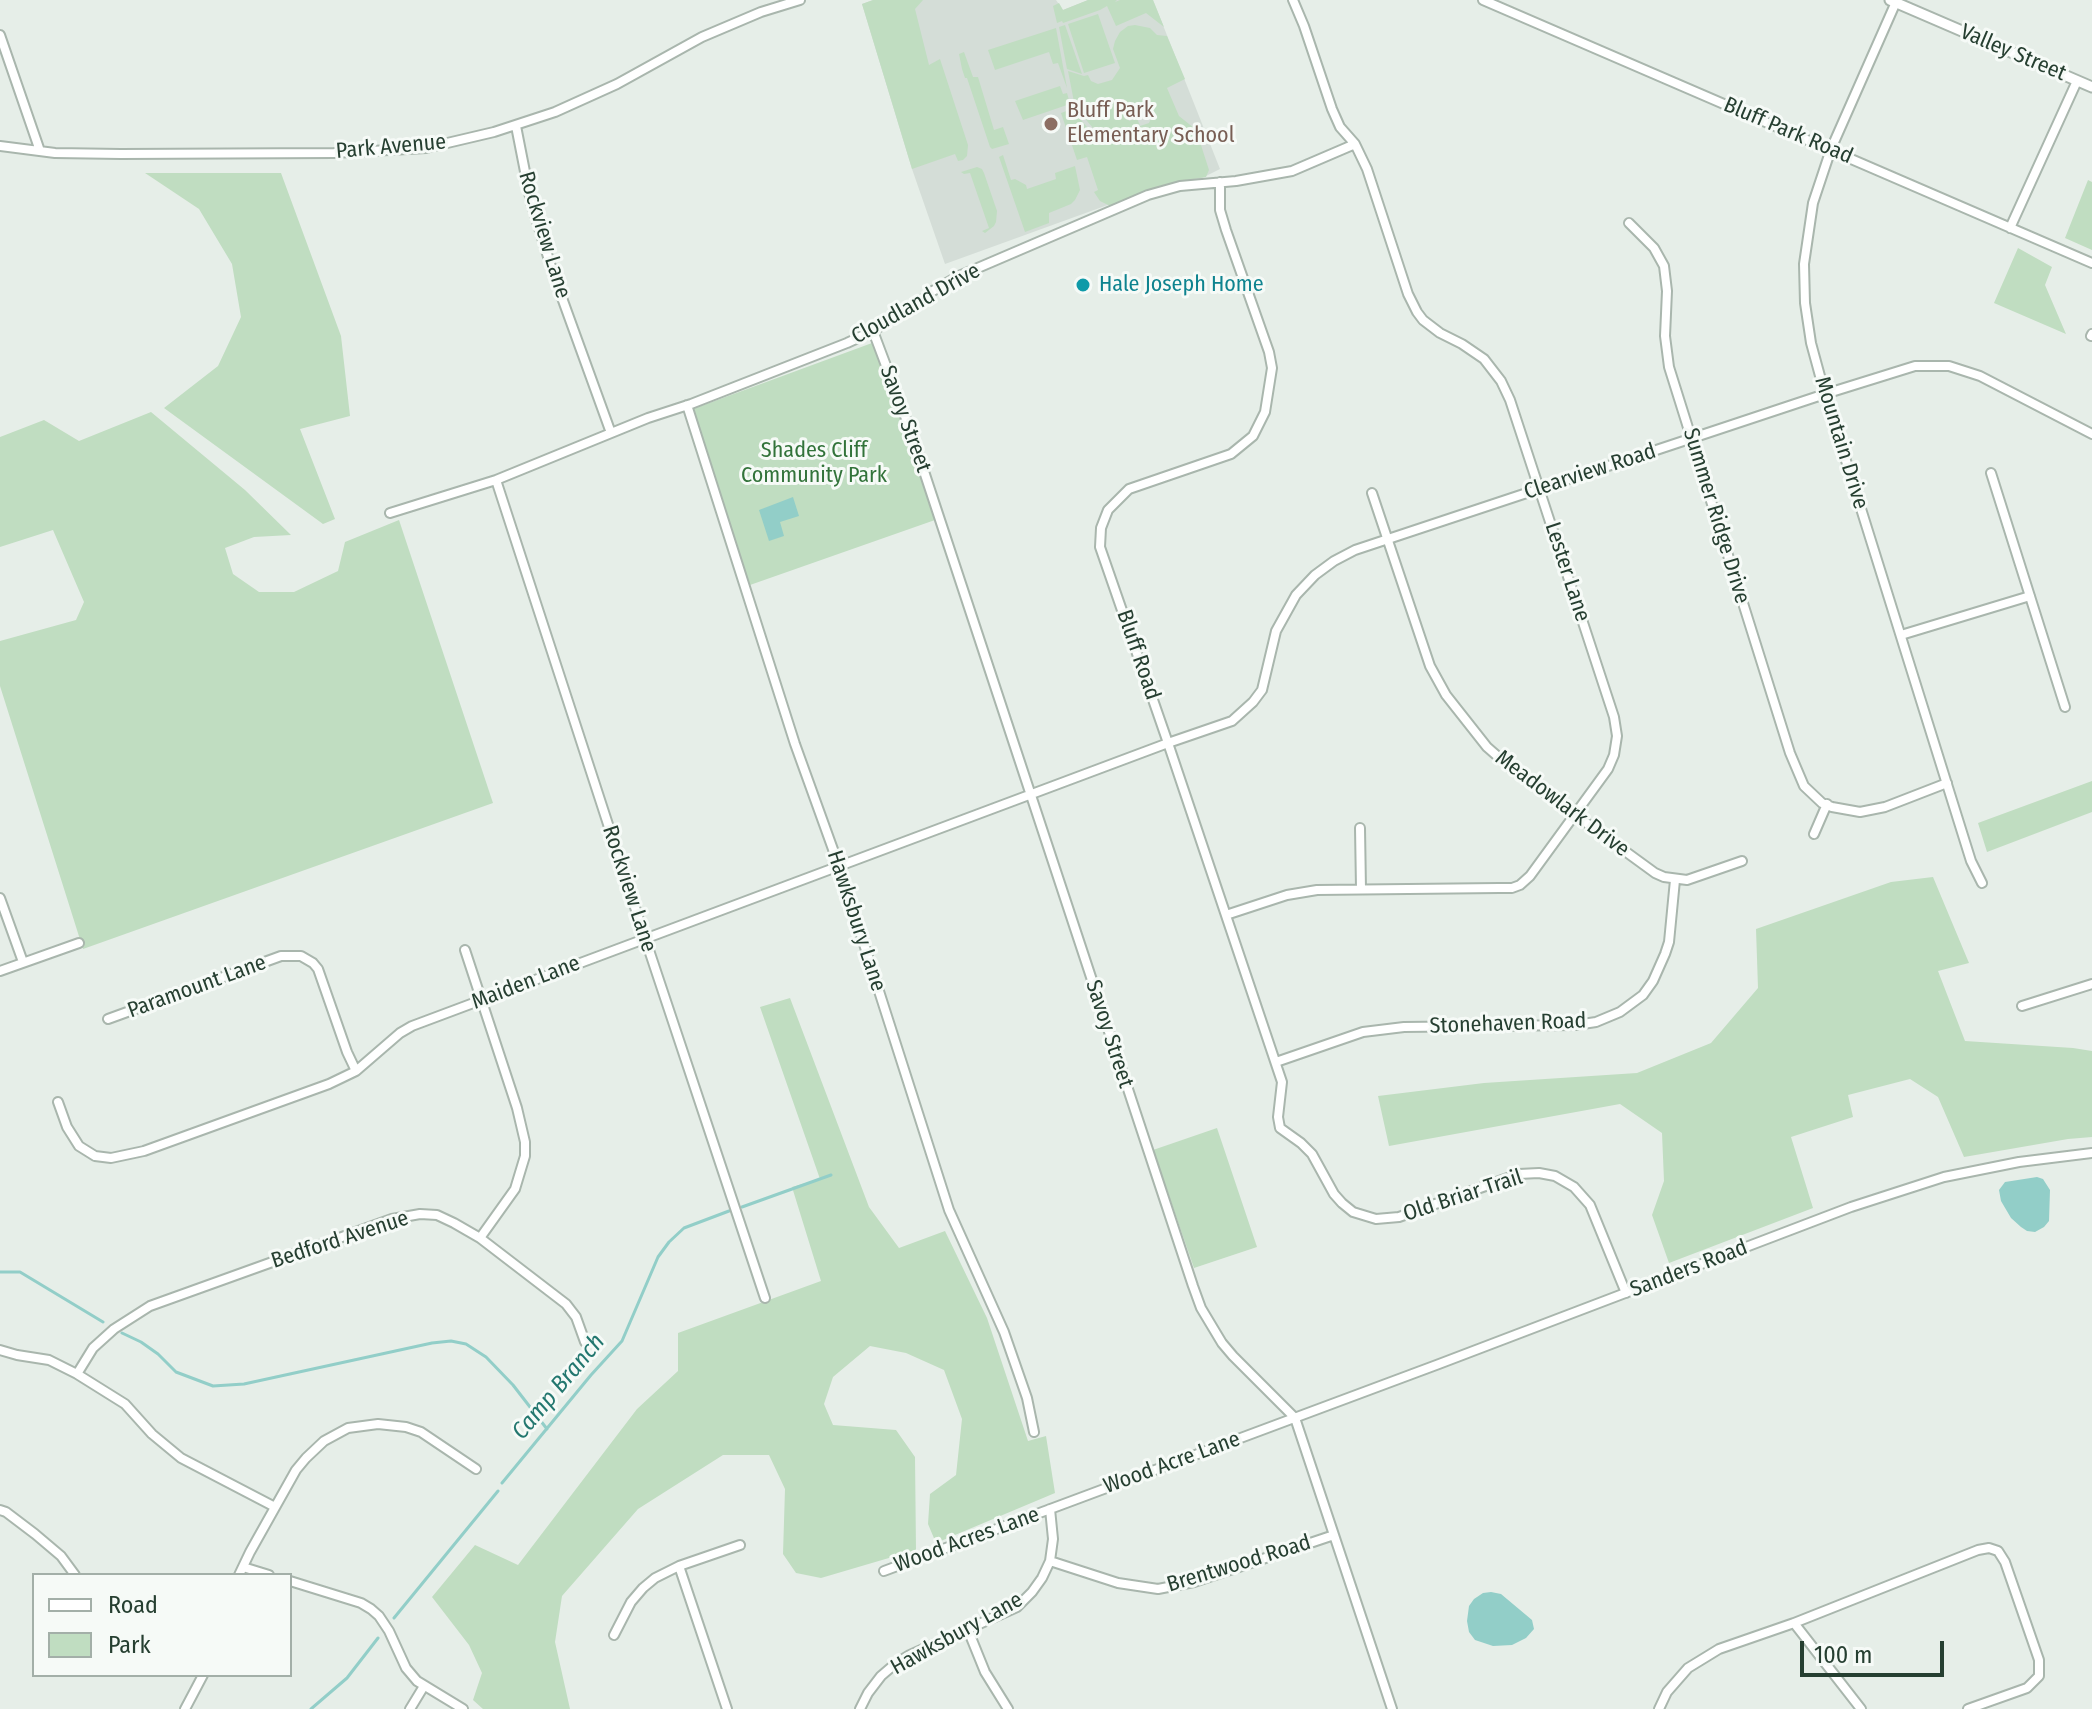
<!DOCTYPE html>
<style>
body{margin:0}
#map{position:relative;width:2092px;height:1709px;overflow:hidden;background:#e6eee8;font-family:"Fira Sans Condensed",sans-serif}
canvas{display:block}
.legend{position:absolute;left:32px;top:1573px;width:260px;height:104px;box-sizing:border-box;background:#f6faf7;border:2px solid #a3afa8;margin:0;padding:10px 14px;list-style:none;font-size:24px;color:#263f31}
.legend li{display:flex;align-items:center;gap:16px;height:40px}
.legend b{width:40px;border:2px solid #a3afa8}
.scale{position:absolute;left:1800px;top:1641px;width:144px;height:36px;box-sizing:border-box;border:4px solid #263f31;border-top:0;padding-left:10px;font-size:24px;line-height:28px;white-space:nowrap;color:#263f31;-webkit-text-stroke:6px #f6faf7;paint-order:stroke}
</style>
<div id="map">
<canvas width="2092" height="1709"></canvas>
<ul class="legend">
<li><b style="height:10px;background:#fff"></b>Road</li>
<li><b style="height:22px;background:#c0ddc1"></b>Park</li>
</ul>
<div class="scale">100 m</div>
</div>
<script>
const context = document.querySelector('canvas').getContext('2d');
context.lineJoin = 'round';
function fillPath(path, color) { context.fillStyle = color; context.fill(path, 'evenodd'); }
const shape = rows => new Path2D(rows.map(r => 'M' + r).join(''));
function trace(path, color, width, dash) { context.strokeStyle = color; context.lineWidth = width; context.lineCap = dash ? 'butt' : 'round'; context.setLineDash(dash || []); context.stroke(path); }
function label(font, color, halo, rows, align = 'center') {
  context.font = font + ' "Fira Sans Condensed",sans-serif'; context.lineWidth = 6; context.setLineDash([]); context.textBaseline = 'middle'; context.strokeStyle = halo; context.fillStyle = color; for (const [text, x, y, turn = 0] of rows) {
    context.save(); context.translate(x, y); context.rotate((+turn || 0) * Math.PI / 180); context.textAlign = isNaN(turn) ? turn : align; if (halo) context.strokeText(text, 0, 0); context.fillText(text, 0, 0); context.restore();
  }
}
fillPath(shape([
 [873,0,1056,0,1063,10,1088,0,1153,0,1220,169,1200,179,1188,180,1138,194,945,264,912,169,862,4]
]), '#d4ddd7');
fillPath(shape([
 [873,0,923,0,915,9,929,65,940,59,968,145,967,156,963,160,958,161,955,154,912,169,862,4],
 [1088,0,1117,0,1115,2,1120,0,1153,0,1164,27,1146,13,1116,26,1107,6,1100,10,1063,23,1062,21,1057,23,1053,6,1059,3,1063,10],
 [1098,14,1115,63,1084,73,1068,24],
 [1065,25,1082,74,1067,69,1059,27],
 [1135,25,1150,28,1157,35,1167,36,1185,79,1167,88,1179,116,1194,128,1197,138,1191,141,1193,144,1200,142,1209,170,1206,177,1188,180,1138,194,1110,206,1100,201,1094,192,1098,190,1087,157,1077,160,1061,113,1072,109,1101,144,1105,142,1075,107,1068,71,1084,76,1088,75,1091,81,1098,84,1112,80,1120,68,1113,49,1115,41,1120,32,1128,26],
 [1148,100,1149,103,1146,104,1152,108,1154,112,1149,123,1140,126,1137,118,1129,121,1125,111],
 [1056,28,1067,88,1058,63,1053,64,1049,52,995,70,988,50],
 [964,52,973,77,978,77,994,130,1003,127,1009,144,992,149,990,147,967,78,965,78,962,69,959,54],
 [1060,86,1063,94,1067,93,1070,104,1023,120,1015,101],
 [1003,155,1011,180,1015,179,1026,185,1027,189,1056,179,1055,173,1075,166,1080,190,1075,200,1071,204,1049,213,1049,223,1025,232,999,157],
 [977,167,982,169,984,173,997,211,996,222,994,226,985,233,982,231,989,228,970,173,964,174,961,172],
 [145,173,281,173,341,336,350,416,300,429,335,519,323,524,164,408,218,366,241,317,232,264,199,209],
 [2088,180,2092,182,2092,250,2065,238],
 [2018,248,2052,267,2045,285,2066,334,1994,303],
 [872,343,905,431,935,520,750,585,693,409],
 [151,412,245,490,291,535,254,537,225,548,233,574,259,592,294,592,338,571,345,542,399,520,493,803,83,949,0,686,0,641,76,620,84,602,53,530,0,547,0,437,44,420,79,441],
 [2092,781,2092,812,1987,852,1978,823],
 [1933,877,1969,963,1938,971,1965,1041,2073,1048,2092,1051,2092,1137,2068,1139,1964,1157,1938,1097,1910,1079,1848,1095,1853,1117,1791,1137,1813,1208,1669,1263,1652,1215,1664,1181,1662,1133,1620,1104,1389,1146,1378,1096,1484,1083,1637,1073,1711,1043,1758,988,1756,929,1891,882],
 [790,998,869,1207,899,1248,945,1231,987,1318,1028,1441,1046,1436,1055,1493,936,1543,928,1524,930,1494,956,1475,962,1419,944,1370,906,1353,870,1346,833,1377,824,1404,833,1425,896,1430,915,1457,916,1550,821,1578,796,1573,783,1554,785,1489,769,1455,723,1455,638,1509,562,1596,555,1642,570,1709,483,1709,473,1700,482,1673,469,1645,432,1597,475,1545,518,1565,637,1409,678,1371,678,1333,821,1281,792,1187,820,1179,760,1007],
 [1217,1128,1257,1247,1194,1268,1153,1150]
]), '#c0ddc1');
fillPath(shape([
 [793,497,799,516,780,522,784,536,769,541,759,510],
 [2037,1177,2043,1179,2050,1190,2049,1221,2044,1227,2035,1232,2027,1231,2021,1227,2011,1218,2001,1201,1999,1190,2005,1182],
 [1491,1592,1501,1594,1532,1620,1534,1629,1526,1638,1512,1645,1493,1646,1475,1640,1469,1632,1467,1621,1469,1606,1474,1599,1483,1593]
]), '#92cec8');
trace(shape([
 [742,1207,831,1175],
 [0,1272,20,1272,103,1322],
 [122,1333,141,1342,158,1354,176,1372,213,1386,244,1384,432,1343,451,1341,466,1344,486,1357,513,1385,547,1429],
 [502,1483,591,1375,622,1341,658,1257,669,1242,684,1228,729,1211],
 [394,1618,498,1491],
 [311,1709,347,1678,378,1638]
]), '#92cec8', 3);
const minor = shape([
 [1483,0,2092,263],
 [1896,2,1831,149,1813,203,1804,264,1805,303,1811,343,1823,387,1971,861,1982,883],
 [0,35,40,151],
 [516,126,531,202,553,273,611,433],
 [0,146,55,153,121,154,334,153,426,148,494,132,555,112,617,84,702,37,761,12,800,0],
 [1220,182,1220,210,1226,230,1269,352,1272,368,1265,412,1253,436,1231,454,1129,489,1108,510,1101,528,1100,547,1168,743,1282,1082,1278,1117,1280,1128,1301,1143,1312,1154,1334,1194,1342,1203,1353,1212,1376,1219,1399,1217,1519,1174,1539,1173,1555,1176,1574,1187,1590,1205,1626,1293],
 [1629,223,1654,248,1664,266,1667,291,1665,336,1669,367,1790,753,1804,786,1822,803,1832,807,1860,812,1885,807,1947,783],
 [2010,228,2077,81],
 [873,331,911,432,1193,1286,1201,1308,1222,1343,1233,1356,1295,1418,1392,1709],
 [2091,336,2092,334],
 [687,405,795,744,839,866,949,1210,1004,1332,1027,1398,1034,1432],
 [1991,473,2065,707],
 [496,480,645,938,765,1298],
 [1372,493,1430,666,1446,695,1487,747,1511,768,1655,873,1664,877,1687,880,1742,861],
 [390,513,496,480,648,418,691,404,847,343,873,331,922,300,931,292,959,276,1148,195,1180,186,1236,181,1292,171,1355,144],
 [1901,635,2030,596],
 [1360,828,1361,889],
 [1814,834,1827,804],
 [0,898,23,962],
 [1226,915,1287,895,1317,890,1499,888,1512,888,1520,885,1530,876,1608,769,1614,755,1617,736,1614,717,1510,400,1501,381,1484,359,1462,344,1440,333,1423,320,1417,312,1408,294,1367,169,1355,144,1340,127,1332,109,1304,26,1293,0],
 [465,950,517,1108,525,1142,525,1156,515,1189,480,1238],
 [0,971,79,943],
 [2022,1006,2092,984],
 [108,1019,281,956,301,956,313,963,318,969,347,1052,356,1071],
 [1276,1062,1363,1032,1404,1027,1576,1025,1596,1022,1620,1012,1643,995,1653,981,1665,954,1669,942,1675,880],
 [58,1102,67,1127,79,1146,95,1156,111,1158,144,1151,329,1084,356,1071,400,1033,412,1026,1168,743,1232,721,1253,702,1262,690,1276,631,1296,595,1315,575,1334,561,1355,550,1825,394,1915,366,1949,366,1980,376,2092,434],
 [0,1350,17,1355,49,1360,77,1374,125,1404,152,1434,181,1458,275,1507],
 [77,1374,93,1348,114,1329,150,1306,392,1219,420,1214,437,1215,454,1223,480,1238,566,1304,576,1317,585,1342],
 [0,1510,6,1512,35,1534,61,1556,75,1575],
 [1050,1561,1118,1583,1158,1589,1194,1582,1334,1535],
 [679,1566,727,1709],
 [243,1567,269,1575],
 [884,1571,1439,1364,1851,1207,1944,1177,2019,1162,2092,1153],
 [239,1575,250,1552,296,1470,306,1458,324,1441,348,1428,378,1424,406,1427,421,1432,476,1469],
 [290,1581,361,1603,371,1609,379,1616,389,1631,406,1668,417,1681,463,1709],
 [1794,1623,1861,1709],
 [968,1630,985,1672,1008,1709],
 [614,1635,631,1602,643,1588,655,1578,679,1566,740,1545],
 [185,1709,203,1675],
 [410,1709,424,1686],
 [860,1709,868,1693,881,1676,895,1664,910,1655,1017,1607,1032,1592,1042,1578,1050,1561,1053,1539,1050,1509],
 [1659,1709,1667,1692,1688,1668,1719,1649,1794,1623,1978,1550,1989,1548,1998,1551,2005,1562,2039,1660,2039,1676,2027,1688,1968,1709]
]);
const tertiary = shape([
 [1890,0,2092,87]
]);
trace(minor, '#a9b6ad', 12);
trace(tertiary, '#a9b6ad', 13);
trace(minor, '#fff', 8);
trace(tertiary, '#fff', 9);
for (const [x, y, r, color] of [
 [1051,124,8,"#8d6e63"],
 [1083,285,8,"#0f9aa8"]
]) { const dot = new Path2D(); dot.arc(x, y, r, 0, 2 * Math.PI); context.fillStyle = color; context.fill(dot); trace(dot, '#f6faf7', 3); }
label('22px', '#263f31', '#f6faf7', [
 ["Valley Street",2013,53,23],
 ["Bluff Park Road",1788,131,23],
 ["Park Avenue",391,147,-5],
 ["Rockview Lane",544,235,73],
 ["Cloudland Drive",916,304,-29],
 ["Savoy Street",905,419,70],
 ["Mountain Drive",1841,443,73],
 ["Clearview Road",1590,472,-18],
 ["Summer Ridge Drive",1716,516,73],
 ["Lester Lane",1567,572,72],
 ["Bluff Road",1138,655,71],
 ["Meadowlark Drive",1562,804,37],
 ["Rockview Lane",629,889,72],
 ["Hawksbury Lane",856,921,72],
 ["Maiden Lane",526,983,-21],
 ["Paramount Lane",197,987,-20],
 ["Stonehaven Road",1508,1024,-2],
 ["Savoy Street",1109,1034,72],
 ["Old Briar Trail",1463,1196,-18],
 ["Bedford Avenue",340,1240,-18],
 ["Sanders Road",1689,1269,-21],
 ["Wood Acre Lane",1172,1463,-20],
 ["Wood Acres Lane",967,1540,-20],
 ["Brentwood Road",1239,1564,-17],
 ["Hawksbury Lane",957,1634,-29]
]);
label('22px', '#785e54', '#f6faf7', [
 ["Bluff Park",1067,111],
 ["Elementary School",1067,136]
], 'left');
label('22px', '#0d838f', '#f6faf7', [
 ["Hale Joseph Home",1099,285]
], 'left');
label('22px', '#32733a', '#f6faf7', [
 ["Shades Cliff",814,451],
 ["Community Park",814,476]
]);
label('italic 24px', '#23776f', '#f6faf7', [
 ["Camp Branch",559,1387,-50]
]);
</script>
